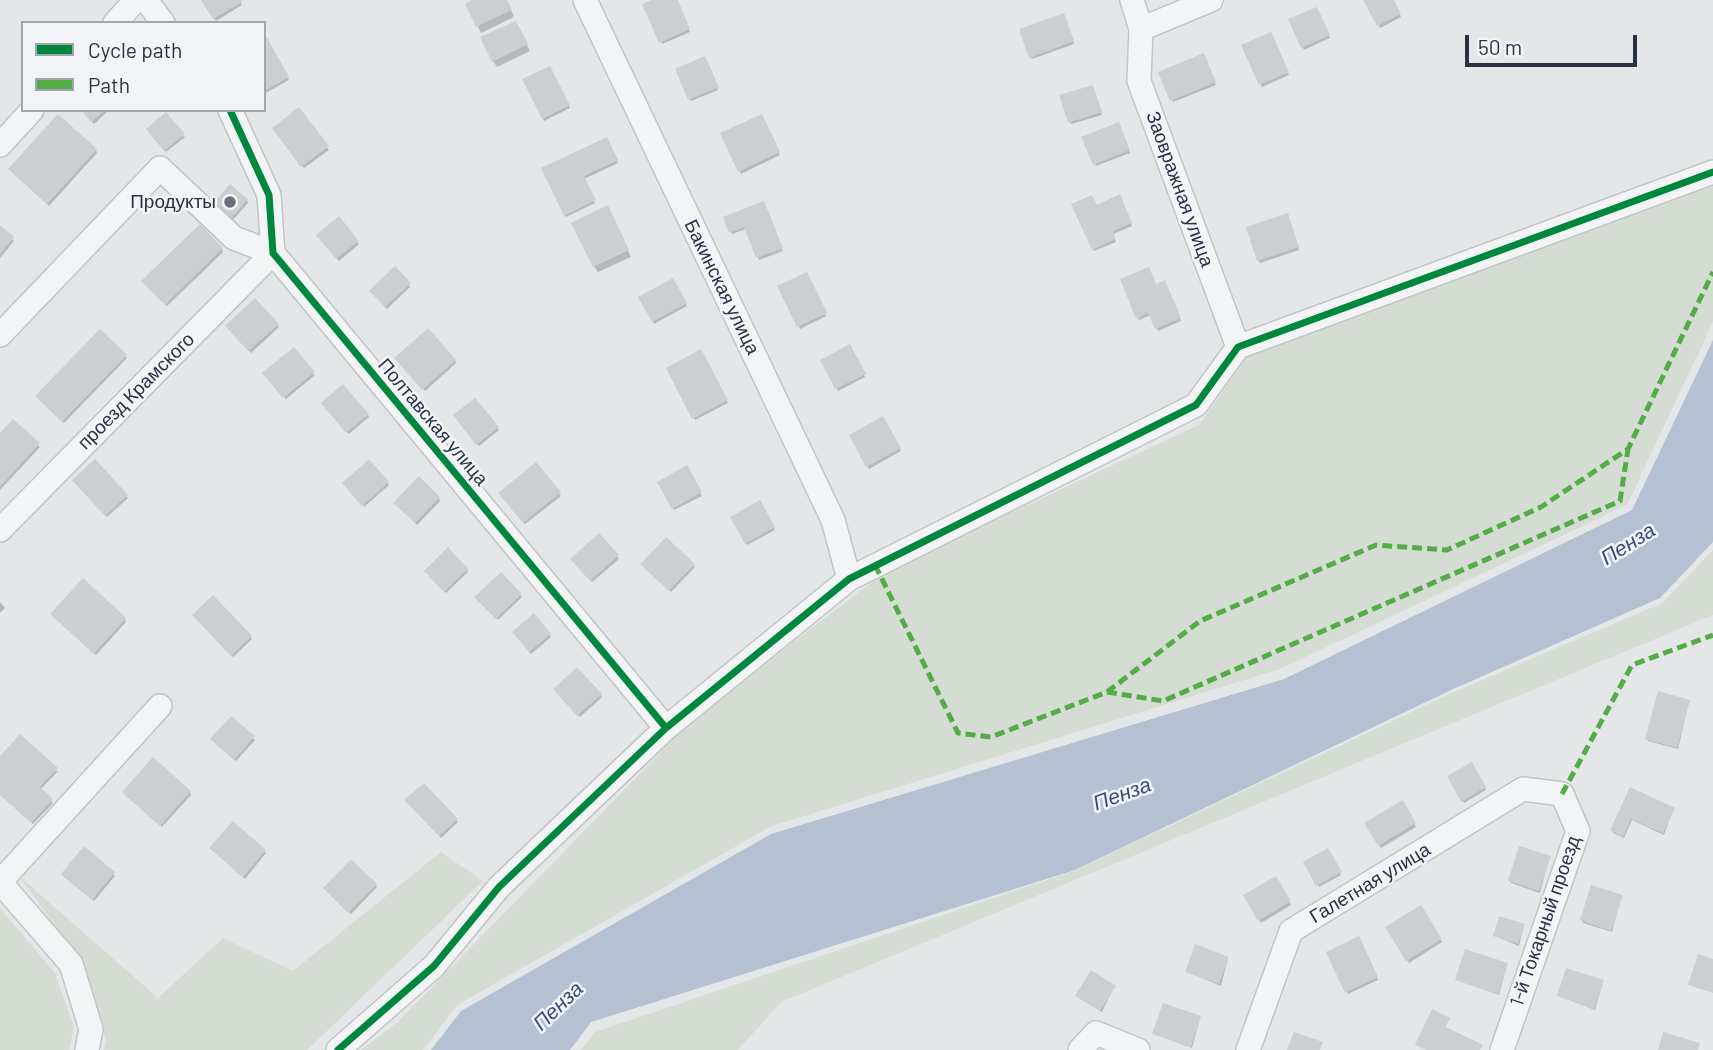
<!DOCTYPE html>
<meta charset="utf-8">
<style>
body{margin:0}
#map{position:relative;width:1713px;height:1050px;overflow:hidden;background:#e4e6e8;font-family:Barlow,sans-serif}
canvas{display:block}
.legend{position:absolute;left:21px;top:21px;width:245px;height:91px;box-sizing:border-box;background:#f2f4f8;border:2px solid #a2a6af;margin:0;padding:9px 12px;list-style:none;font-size:21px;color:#2a3242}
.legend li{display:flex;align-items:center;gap:14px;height:35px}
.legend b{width:35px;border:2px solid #a2a6af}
.scale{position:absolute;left:1465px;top:35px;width:172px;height:32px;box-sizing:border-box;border:4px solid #2a3242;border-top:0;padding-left:9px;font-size:21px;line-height:24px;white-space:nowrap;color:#2a3242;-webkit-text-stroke:5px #f2f4f8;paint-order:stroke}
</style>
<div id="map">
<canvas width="1713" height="1050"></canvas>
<ul class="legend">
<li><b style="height:9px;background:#00873e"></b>Cycle path</li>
<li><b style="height:9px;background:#53ac46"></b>Path</li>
</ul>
<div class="scale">50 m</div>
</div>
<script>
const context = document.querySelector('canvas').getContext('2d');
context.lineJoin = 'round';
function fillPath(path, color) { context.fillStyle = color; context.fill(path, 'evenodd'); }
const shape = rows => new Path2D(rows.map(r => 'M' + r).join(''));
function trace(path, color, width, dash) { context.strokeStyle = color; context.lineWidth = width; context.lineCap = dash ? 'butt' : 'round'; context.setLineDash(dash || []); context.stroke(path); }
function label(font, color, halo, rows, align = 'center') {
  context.font = font + ' Barlow,sans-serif'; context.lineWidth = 5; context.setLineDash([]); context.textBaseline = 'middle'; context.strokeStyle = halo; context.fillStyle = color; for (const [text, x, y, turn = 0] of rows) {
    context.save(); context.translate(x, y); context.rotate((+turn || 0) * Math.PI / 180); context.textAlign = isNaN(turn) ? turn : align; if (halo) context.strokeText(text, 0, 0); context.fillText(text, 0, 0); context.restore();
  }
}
fillPath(shape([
 [1713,177,1713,322,1627,505,1280,669,772,826,457,1005,423,1050,361,1050,399,1021,700,712,891,568,1199,425,1248,355],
 [1713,550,1713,615,781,1002,738,1050,581,1050,595,1032,1074,871,1452,693,1662,603],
 [441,852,483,881,307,1050,104,1050,106,1040,81,961,19,876,158,998,223,938,293,971],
 [0,908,55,973,74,1027,69,1050,0,1050]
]), '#d4dcd4');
fillPath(shape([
 [1713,340,1713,542,1660,598,1451,690,1075,870,591,1022,570,1050,431,1050,461,1011,771,834,1284,679,1632,510]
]), '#b3c1d3');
fillPath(shape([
 [203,0,239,0,242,5,216,21],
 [476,0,506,0,514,17,481,33,467,4],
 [657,0,676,0,690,32,662,44,645,5],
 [1365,0,1392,0,1401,17,1380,28],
 [1316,9,1330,38,1304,50,1290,20],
 [1065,17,1074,44,1032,59,1030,57],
 [519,29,530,51,497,67,493,61],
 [1270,34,1289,75,1262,87,1243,46],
 [264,35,289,80,264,94],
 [1203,56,1216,85,1173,102,1161,73],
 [705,59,718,90,691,101,677,70],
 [549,68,570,108,544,121,524,80],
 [1094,89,1102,115,1071,124,1070,122],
 [82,110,109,110,94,124],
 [299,110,329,150,304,168,274,128],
 [761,116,780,155,741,174,722,134],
 [1119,127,1130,153,1096,166,1084,138],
 [149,132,183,135,185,137,166,152],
 [606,139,618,163,584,179,595,203,566,217,543,169],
 [96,150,97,153,49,206,11,171],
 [1119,197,1132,226,1113,234,1116,242,1094,251,1074,205,1096,207],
 [247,200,248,203,231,222,215,207],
 [764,205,783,251,759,260,746,229,732,234,725,218],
 [611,214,631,257,598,272,594,266],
 [1288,218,1299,250,1260,263,1258,260],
 [0,227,14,241,0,258],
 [320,238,357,242,359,244,339,261],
 [222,249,223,252,167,306,145,284],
 [806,275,826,316,800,329,780,287],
 [672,280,687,306,654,324,640,298],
 [1122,280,1156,286,1165,282,1181,321,1158,331,1151,315,1139,320],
 [409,284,410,287,387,309,372,293],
 [277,325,279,327,251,353,228,329],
 [850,347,865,377,838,391,823,360],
 [701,351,728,403,695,420,668,369],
 [125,356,127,358,64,423,39,399],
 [398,361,455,361,456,363,425,391],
 [313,373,315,375,286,399,266,376],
 [324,405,368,415,369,417,349,434],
 [457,418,497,428,499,430,479,446],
 [883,418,901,451,869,469,851,435],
 [13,421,40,447,0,490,0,435],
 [536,464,561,496,525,524,502,496],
 [686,467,702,496,674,510,659,482],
 [76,482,126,496,128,498,107,517],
 [388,483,389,485,364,507,346,486],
 [439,498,440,501,417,525,397,505],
 [759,502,775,530,747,545,732,517],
 [617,556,619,559,592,582,574,562],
 [693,565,695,567,671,592,644,566],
 [467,570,468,572,446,593,427,573],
 [520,595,522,597,498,620,478,600],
 [0,602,5,608,0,613],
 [54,616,125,619,126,622,96,655],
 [196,618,251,637,252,639,233,657],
 [516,635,550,635,551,637,531,654],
 [556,692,600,695,602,697,580,717],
 [1689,701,1678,749,1648,741,1647,739],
 [232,718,255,740,236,761,214,742],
 [0,758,58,771,40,790,53,803,33,824,0,794],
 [1471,764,1486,790,1464,803,1449,777],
 [1631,789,1673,809,1664,835,1632,820,1624,838,1613,833],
 [190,792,191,795,162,827,125,795],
 [408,803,456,820,458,822,441,838],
 [1402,803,1416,827,1381,848,1366,824],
 [1328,850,1341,875,1319,887,1306,863],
 [213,851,264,851,266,853,245,879],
 [1549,858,1540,893,1511,883,1510,881],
 [113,873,115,876,94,901,64,877],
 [1275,878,1291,905,1261,923,1245,896],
 [375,885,377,887,351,914,326,890],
 [1621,897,1612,932,1583,923,1582,920],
 [1420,907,1442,942,1409,963,1388,928],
 [1524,925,1519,946,1495,936],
 [1358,939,1378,980,1348,994,1328,953],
 [1228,958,1221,986,1187,972],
 [1507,965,1499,995,1457,980],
 [1603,982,1595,1010,1559,996],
 [1114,987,1102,1012,1077,996],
 [1200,1018,1192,1048,1154,1034]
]), '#0003');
fillPath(shape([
 [201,0,241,0,242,2,213,19],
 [472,0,507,0,512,10,476,27,465,4],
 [652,0,678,0,690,29,659,43,642,4],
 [1363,0,1394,0,1401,14,1377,26],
 [1317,7,1330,35,1301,48,1288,19],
 [1064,13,1074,41,1029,58,1019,29],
 [516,21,528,44,492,62,480,37],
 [264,32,289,77,264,91],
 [1271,32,1289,72,1259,85,1241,45],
 [1204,53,1216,82,1170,101,1158,72],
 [705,56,719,87,688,100,675,69],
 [550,66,570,105,542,119,522,79],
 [1093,85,1102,112,1068,123,1059,95],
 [299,107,329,146,301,167,272,128],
 [81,110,105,110,91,122],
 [166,112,185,134,164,151,146,129],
 [58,114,97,149,47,204,8,169],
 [762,114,780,152,738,172,720,133],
 [1119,122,1130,150,1093,165,1081,137],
 [607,137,618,160,584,176,596,200,564,216,541,168],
 [230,184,248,199,229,221,212,205],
 [1120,194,1132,223,1113,231,1116,239,1092,250,1071,204,1092,195,1097,205],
 [764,201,783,248,756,258,744,227,729,233,723,217],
 [608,205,629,250,593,267,571,223],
 [1288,213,1299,247,1257,261,1246,227],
 [339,216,359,241,336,259,316,235],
 [200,224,223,248,165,305,141,281],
 [0,225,14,237,0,254],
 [395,266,411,283,385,307,369,291],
 [1149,267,1156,284,1165,280,1181,318,1155,329,1148,313,1136,319,1120,279],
 [807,272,827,313,797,327,777,286],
 [673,278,687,303,652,322,638,297],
 [255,298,279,324,248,351,225,326],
 [428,328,456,360,422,390,394,358],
 [100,329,127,355,62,422,35,396],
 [850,344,866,374,835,389,820,360],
 [294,347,315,372,283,398,262,373],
 [701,349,728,400,692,419,666,368],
 [343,384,369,414,346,433,321,403],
 [475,398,499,427,476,445,453,415],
 [883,416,901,448,866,467,849,435],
 [13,419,40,443,0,487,0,433],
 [95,459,128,495,105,516,72,480],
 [369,459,389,482,362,506,342,483],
 [536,462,561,492,523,523,498,493],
 [687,465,702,492,672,509,657,482],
 [419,476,440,497,415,523,393,503],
 [760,500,775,527,745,544,730,517],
 [599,533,619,555,590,581,570,559],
 [666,537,695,564,669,591,640,564],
 [448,547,468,569,444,592,424,571],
 [501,572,522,594,496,619,474,597],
 [83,578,126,618,94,654,50,614],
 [213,595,252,636,231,656,192,615],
 [534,613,551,634,529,652,512,632],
 [577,667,602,694,577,716,553,689],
 [1658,691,1690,700,1677,748,1645,739],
 [231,716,255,736,234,760,210,739],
 [20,734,58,768,40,787,53,799,31,823,0,795,0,756],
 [153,757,191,791,160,826,122,792],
 [1472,762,1486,787,1461,802,1447,776],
 [424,783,458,819,439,836,404,800],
 [1630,787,1675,808,1663,833,1631,819,1623,837,1610,830],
 [1403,800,1416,823,1378,846,1364,823],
 [233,821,266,850,243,877,209,848],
 [84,846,115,872,92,900,61,874],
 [1519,846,1551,856,1539,891,1508,881],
 [1328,848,1342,872,1316,886,1303,862],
 [351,859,377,884,348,913,323,888],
 [1276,876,1291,901,1258,921,1243,895],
 [1591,885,1623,895,1611,931,1580,920],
 [1421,905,1442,939,1406,961,1385,927],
 [1499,916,1525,924,1518,944,1493,936],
 [1359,936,1378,977,1345,993,1326,952],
 [1195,944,1229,957,1219,984,1185,972],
 [1465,949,1508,963,1498,994,1455,980],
 [1698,954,1713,959,1713,993,1688,985],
 [1566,968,1604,980,1594,1009,1557,996],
 [1091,970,1116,986,1100,1011,1075,996],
 [1163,1003,1201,1016,1191,1047,1152,1034],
 [1432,1009,1450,1018,1446,1027,1483,1045,1480,1050,1426,1050,1415,1045],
 [1294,1032,1323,1042,1320,1050,1287,1050],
 [1663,1032,1700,1043,1698,1050,1658,1050]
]), '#ccced0');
const minor = shape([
 [146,0,163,23],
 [585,0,833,520,849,579],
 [1132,0,1141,29,1139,81,1238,347],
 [115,23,136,0],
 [1141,29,1211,0],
 [230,110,269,195,273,253,666,728],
 [0,145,32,110],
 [0,335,160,168,234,238,273,253,0,530],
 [0,882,160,706],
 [0,882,71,964,91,1029,87,1050],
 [338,1050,434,966,499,887,666,728,849,579,1196,405,1238,347,1713,172],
 [1080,1050,1096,1033,1138,1050],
 [1248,1050,1291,931,1523,789,1562,794,1578,831,1502,1050]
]);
trace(minor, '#c2c4c6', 26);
trace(minor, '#f3f4f6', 23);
trace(shape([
 [875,565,958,733,991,737,1107,692,1200,621,1376,545,1447,550,1541,507,1628,449,1713,272],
 [1107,692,1163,701,1620,501,1628,449],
 [1562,794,1632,665,1713,635]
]), '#53ac46', 5, [10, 5]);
trace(shape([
 [230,110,269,195,273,253,666,728],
 [338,1050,434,966,499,887,666,728,849,579,1196,405,1238,347,1713,172]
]), '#00873e', 7);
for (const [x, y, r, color] of [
 [230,202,7,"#6b717c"]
]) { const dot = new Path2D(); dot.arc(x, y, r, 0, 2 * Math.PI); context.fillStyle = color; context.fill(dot); trace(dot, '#f2f4f8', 2.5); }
label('19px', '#2a3242', '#f2f4f8', [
 ["Заовражная улица",1180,189,70],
 ["Бакинская улица",722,287,64],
 ["проезд Крамского",136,391,-45],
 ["Полтавская улица",433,422,50],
 ["Галетная улица",1370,883,-31],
 ["1-й Токарный проезд",1545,921,-71]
]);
label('19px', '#2a3242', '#f2f4f8', [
 ["Продукты",216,202]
], 'right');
label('italic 21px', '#354f76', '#f2f4f8', [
 ["Пенза",1628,544,-32],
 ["Пенза",1122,794,-20],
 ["Пенза",558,1006,-44]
]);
</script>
